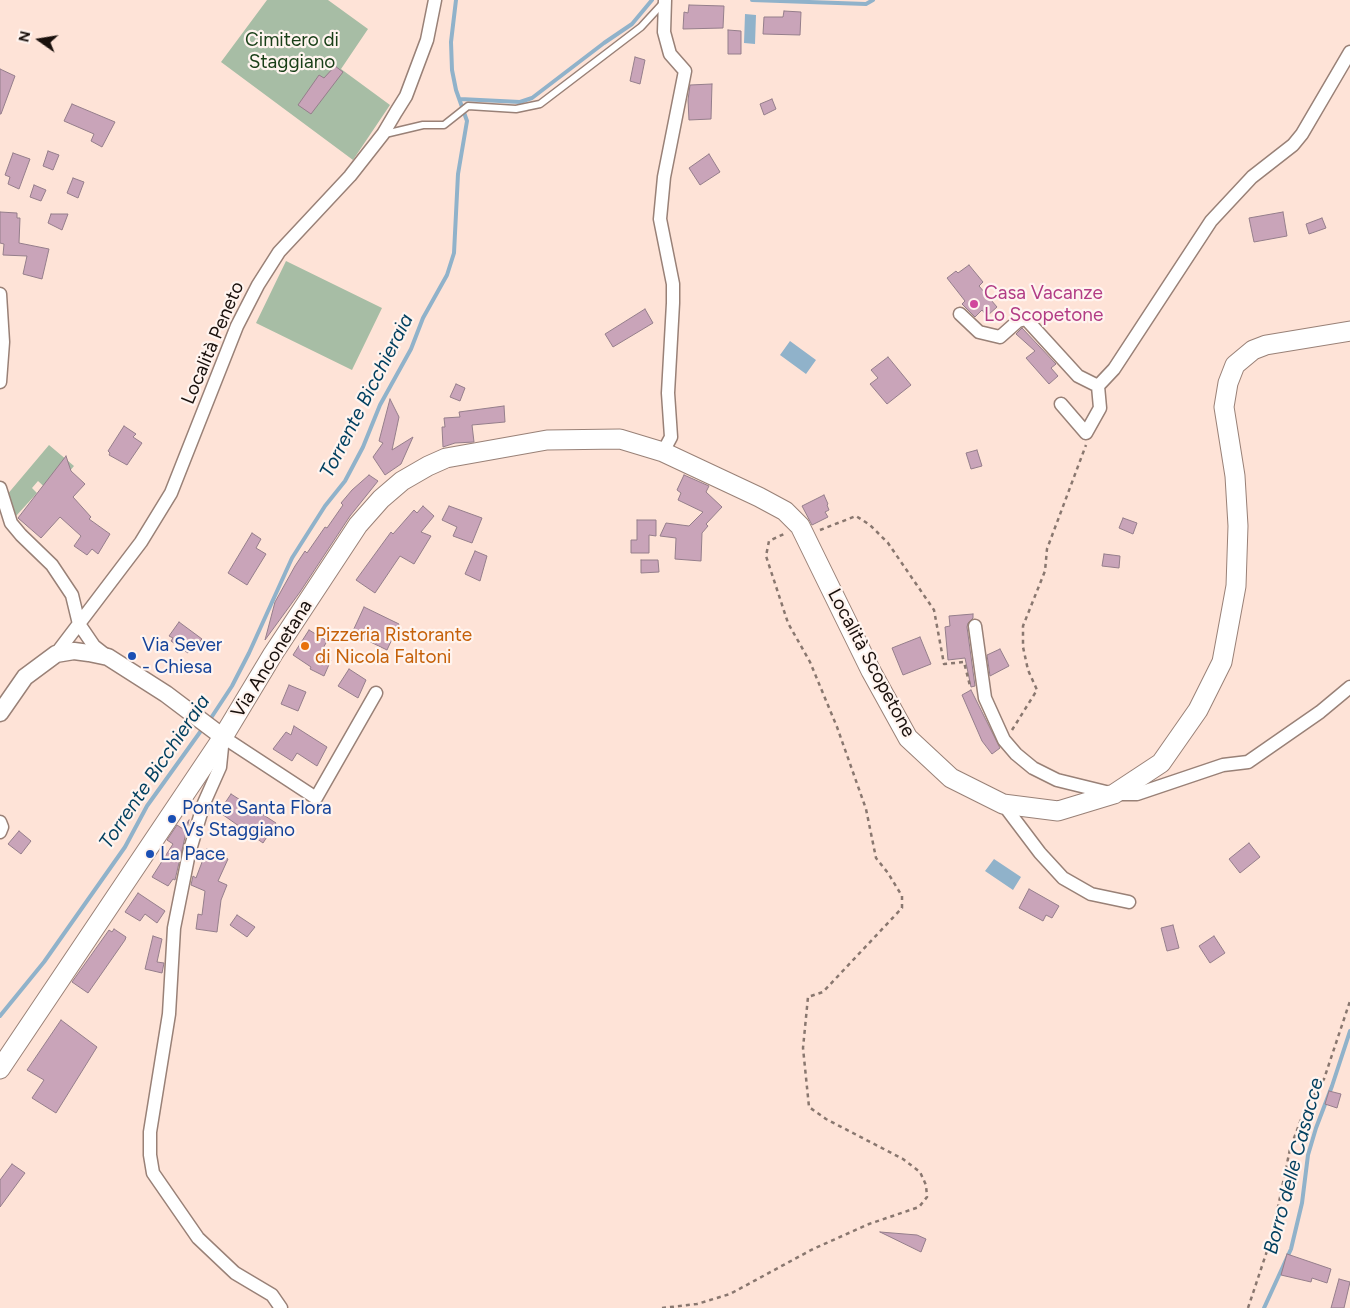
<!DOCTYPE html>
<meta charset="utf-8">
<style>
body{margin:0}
#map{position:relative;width:1350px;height:1308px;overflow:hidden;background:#fee3d7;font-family:Figtree,sans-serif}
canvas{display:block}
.north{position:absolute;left:15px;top:15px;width:50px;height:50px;-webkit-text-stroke:4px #fff4ef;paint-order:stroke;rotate:283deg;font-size:14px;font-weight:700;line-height:20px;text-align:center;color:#19100c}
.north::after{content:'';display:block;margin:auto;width:18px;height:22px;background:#19100c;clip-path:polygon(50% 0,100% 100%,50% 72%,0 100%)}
</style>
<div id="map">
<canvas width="1350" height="1308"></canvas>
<div class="north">N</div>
</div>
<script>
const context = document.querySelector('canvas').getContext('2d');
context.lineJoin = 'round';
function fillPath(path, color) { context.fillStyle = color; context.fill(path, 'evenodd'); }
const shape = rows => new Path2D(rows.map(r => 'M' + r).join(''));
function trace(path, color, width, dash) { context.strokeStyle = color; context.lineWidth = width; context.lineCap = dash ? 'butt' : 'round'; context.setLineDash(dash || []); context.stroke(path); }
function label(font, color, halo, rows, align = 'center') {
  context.font = font + ' Figtree,sans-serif'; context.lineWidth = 4.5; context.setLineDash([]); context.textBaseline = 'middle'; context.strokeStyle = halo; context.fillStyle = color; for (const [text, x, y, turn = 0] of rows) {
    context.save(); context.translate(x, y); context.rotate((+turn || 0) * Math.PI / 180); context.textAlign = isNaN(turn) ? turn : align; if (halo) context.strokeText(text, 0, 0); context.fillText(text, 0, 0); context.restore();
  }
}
fillPath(shape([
 [267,0,328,0,368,29,341,69,390,105,353,160,221,62],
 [286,261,382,308,352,370,256,323],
 [49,445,74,466,51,493,38,481,32,488,37,493,16,516,6,496]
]), '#a7bda5');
fillPath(shape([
 [745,14,756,15,755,44,744,43],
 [790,341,816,360,806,374,780,355],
 [994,859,1021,877,1013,890,985,871]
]), '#90b2ca');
trace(shape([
 [752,0,866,4,873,0],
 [460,99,520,102,532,98,604,43,632,24,652,0],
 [209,721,232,686,249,653,292,558,325,506,345,481,363,447,380,405,411,349,423,318,447,275,454,253,458,174,467,121,456,90,452,70,451,42,456,0],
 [0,1016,44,962,125,847,147,806,203,728],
 [1264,1308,1291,1249,1302,1203,1308,1155,1316,1128,1332,1086,1350,1031]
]), '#90b2ca', 4);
const building = shape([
 [689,5,724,6,723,28,683,29,684,12,688,13,689,5],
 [784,11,801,12,800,35,763,34,764,17,783,17,784,11],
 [728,30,741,31,741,54,728,54,728,30],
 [635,57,645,60,640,84,630,81,635,57],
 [335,66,343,72,311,114,298,105,319,75,324,78,335,66],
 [0,69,15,76,1,114,0,114,0,69],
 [712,84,711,119,689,120,688,100,690,85,712,84],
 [772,99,776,109,764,115,760,104,772,99],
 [72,104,115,122,102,147,91,141,94,134,64,121,72,104],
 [48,151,59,155,53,170,43,166,48,151],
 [13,153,30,159,19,189,8,184,10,177,5,175,13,153],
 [709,154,720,172,700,185,689,168,709,154],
 [73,178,84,182,78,198,67,193,73,178],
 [34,185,46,190,41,201,30,197,34,185],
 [0,212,17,213,17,218,20,218,19,243,49,249,42,279,23,274,27,256,3,255,4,244,0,243,0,212],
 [1283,212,1287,236,1254,242,1249,218,1283,212],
 [51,214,68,214,62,230,48,223,51,214],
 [1322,218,1326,228,1309,234,1306,224,1322,218],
 [969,265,983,282,979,286,997,307,987,316,982,310,975,317,962,304,965,301,947,278,956,271,958,273,969,265],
 [645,309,653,323,613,347,605,334,645,309],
 [1022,328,1056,364,1051,368,1058,376,1049,384,1026,358,1035,351,1016,334,1022,328],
 [888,357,911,385,887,404,870,384,878,378,871,370,888,357],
 [456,384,465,388,460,401,450,397,456,384],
 [390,399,399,417,392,450,413,437,401,464,385,475,373,457,383,443,379,441,390,399],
 [504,406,505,422,472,425,474,442,455,443,443,447,442,427,445,427,444,418,460,417,459,412,504,406],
 [124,426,136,434,133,437,142,443,127,465,109,455,110,453,108,451,124,426],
 [977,450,982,466,971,469,966,453,977,450],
 [66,456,71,471,85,484,73,497,91,517,89,519,110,534,98,554,92,549,87,555,74,546,81,536,60,517,41,538,18,518,66,456],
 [369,475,378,481,350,516,300,592,265,640,275,602,295,566,305,551,307,553,325,527,327,528,343,505,341,503,352,490,369,475],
 [684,475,709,486,706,492,722,507,706,524,708,526,702,533,701,561,675,559,676,538,660,536,666,523,689,526,703,512,678,500,681,493,677,490,684,475],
 [824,495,828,504,827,505,829,510,825,512,828,517,812,525,802,506,824,495],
 [423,506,434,516,421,532,431,536,414,564,400,556,375,593,356,580,391,532,393,534,414,510,417,513,423,506],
 [449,506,482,518,472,543,453,536,457,527,442,520,449,506],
 [1123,518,1137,523,1133,534,1119,528,1123,518],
 [637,520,656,520,656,536,649,535,649,553,631,553,631,540,637,540,637,520],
 [252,533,261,539,256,548,266,554,247,585,228,573,252,533],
 [475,551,487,556,480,581,465,574,475,551],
 [1104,554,1120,556,1119,568,1102,566,1104,554],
 [641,560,658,560,659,572,641,573,641,560],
 [364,607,399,624,387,650,352,633,364,607],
 [973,614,973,618,968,623,967,627,975,686,971,687,965,658,948,660,945,627,950,626,949,616,973,614],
 [179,622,202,639,192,651,190,649,188,653,171,641,173,638,169,636,179,622],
 [309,630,327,641,320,654,331,660,324,676,310,669,311,667,293,655,309,630],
 [920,637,931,664,903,675,892,648,920,637],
 [1000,649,1009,666,990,676,987,655,1000,649],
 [349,669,366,680,358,698,338,686,349,669],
 [289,685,306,692,298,711,281,704,289,685],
 [971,690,1000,748,992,754,982,741,962,695,971,690],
 [294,726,327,747,317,766,297,753,292,761,273,749,286,732,291,735,294,726],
 [231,794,276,823,263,843,219,812,231,794],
 [189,820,175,880,173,879,168,886,152,877,173,844,167,840,177,825,183,829,189,820],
 [19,831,31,841,21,854,8,844,19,831],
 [1249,843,1260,857,1240,873,1229,859,1249,843],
 [207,849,228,859,218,881,227,885,221,900,217,932,196,929,198,914,202,915,205,891,191,885,193,876,196,878,207,849],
 [1029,889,1059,906,1052,918,1046,915,1043,921,1019,908,1029,889],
 [138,893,165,911,157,923,145,914,140,921,125,912,138,893],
 [237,915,255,927,247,937,230,925,237,915],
 [1173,925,1179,948,1167,951,1161,928,1173,925],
 [114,929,126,937,125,940,88,993,72,982,109,930,112,932,114,929],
 [153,936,162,939,157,962,164,963,162,973,145,969,153,936],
 [1214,936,1225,953,1210,963,1199,946,1214,936],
 [61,1020,97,1047,56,1113,32,1098,44,1080,27,1070,61,1020],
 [1329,1091,1341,1094,1337,1108,1325,1104,1329,1091],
 [12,1164,25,1173,0,1207,0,1180,12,1164],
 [880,1232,917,1235,926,1239,921,1252,880,1232],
 [1287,1254,1331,1269,1327,1283,1312,1278,1311,1282,1281,1275,1287,1254],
 [1339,1279,1350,1282,1344,1308,1331,1308,1339,1279]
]);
fillPath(building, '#c9a4b9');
trace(building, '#957e8b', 1);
const service = shape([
 [385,134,423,125,444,125,468,106,516,109,540,104,641,27,664,2]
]);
const minor = shape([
 [0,294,3,342,0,382],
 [960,314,979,332,1000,337,1018,321,1026,319,1078,376,1098,386,1114,369,1211,221,1252,177,1293,145,1302,134,1350,52],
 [1061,404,1086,433,1100,408,1098,386],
 [663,452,671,437,668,393,673,303,673,284,660,219,664,177,685,71,670,54,664,32,665,0],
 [0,488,11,523,21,535,52,565,72,595,79,624,94,646,108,657],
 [975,626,985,698,1004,740,1016,754,1033,768,1057,780,1114,794,1137,794,1223,765,1248,762,1320,712,1350,687],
 [56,654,141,542,171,493,237,326,258,285,279,252,350,176,383,134,396,112,406,96,427,40,435,0],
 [1003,804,1040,853,1063,878,1091,894,1129,902],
 [0,822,2,827,0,832],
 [281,1308,272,1295,235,1273,198,1238,153,1173,150,1155,150,1132,169,1014,174,928,189,853,204,803,220,767,223,737,316,798,376,693]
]);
const tertiary = shape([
 [0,713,25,677,56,654,74,651,89,653,108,657,166,694,223,737]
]);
const secondary = shape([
 [0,1069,223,737,273,654,358,525,381,499,402,481,428,466,446,458,547,440,620,439,663,452,759,497,785,511,800,526,871,671,908,738,951,778,1003,804,1058,811,1114,794,1161,763,1198,710,1222,662,1236,586,1238,526,1235,476,1224,407,1228,383,1235,365,1253,350,1266,345,1350,331]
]);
trace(service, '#998177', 9);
trace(minor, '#998177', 15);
trace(tertiary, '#998177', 19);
trace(secondary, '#998177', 21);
trace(shape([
 [820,530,856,516,870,525,888,543,934,610,944,664,964,662,970,686],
 [1012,730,1037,690,1028,670,1023,647,1023,626,1045,571,1047,549,1086,445],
 [662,1308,697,1304,730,1294,813,1249,869,1224,919,1207,927,1197,926,1185,920,1172,903,1159,826,1119,809,1107,803,1048,808,997,823,992,902,908,902,896,888,873,876,858,866,809,837,727,810,662,788,623,766,556,769,541,786,533],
 [1248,1308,1272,1236,1290,1149,1303,1114,1324,1079,1350,1001]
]), '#89776f', 2.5, [4, 4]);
trace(service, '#fff', 6);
trace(minor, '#fff', 12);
trace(tertiary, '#fff', 16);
trace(secondary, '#fff', 19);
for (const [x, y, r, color] of [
 [974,304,5,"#d1479c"],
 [305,646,5,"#e8710a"],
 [132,656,5,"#1a4fb4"],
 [172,819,5,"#1a4fb4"],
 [150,854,5,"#1a4fb4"]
]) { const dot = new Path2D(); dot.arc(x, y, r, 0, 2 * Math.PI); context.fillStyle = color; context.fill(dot); trace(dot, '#fff4ef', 2); }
label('19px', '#183f17', '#fff4ef', [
 ["Cimitero di",292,40],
 ["Staggiano",292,62]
]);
label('19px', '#b23c85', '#fff4ef', [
 ["Casa Vacanze",984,293],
 ["Lo Scopetone",984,315]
], 'left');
label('19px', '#19100c', '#fff4ef', [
 ["Località Peneto",213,343,-67],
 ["Via Anconetana",272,659,-58],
 ["Località Scopetone",871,663,62]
]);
label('19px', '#c56008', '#fff4ef', [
 ["Pizzeria Ristorante",315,635],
 ["di Nicola Faltoni",315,657]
], 'left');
label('19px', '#164399', '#fff4ef', [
 ["Via Sever",142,645],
 ["- Chiesa",142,667],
 ["Ponte Santa Flora",182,808],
 ["Vs Staggiano",182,830],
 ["La Pace",160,854]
], 'left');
label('italic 20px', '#003f5f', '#fff4ef', [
 ["Torrente Bicchieraia",367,396,-63],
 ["Torrente Bicchieraia",155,772,-56],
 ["Borro delle Casacce",1294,1166,-75]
]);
</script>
